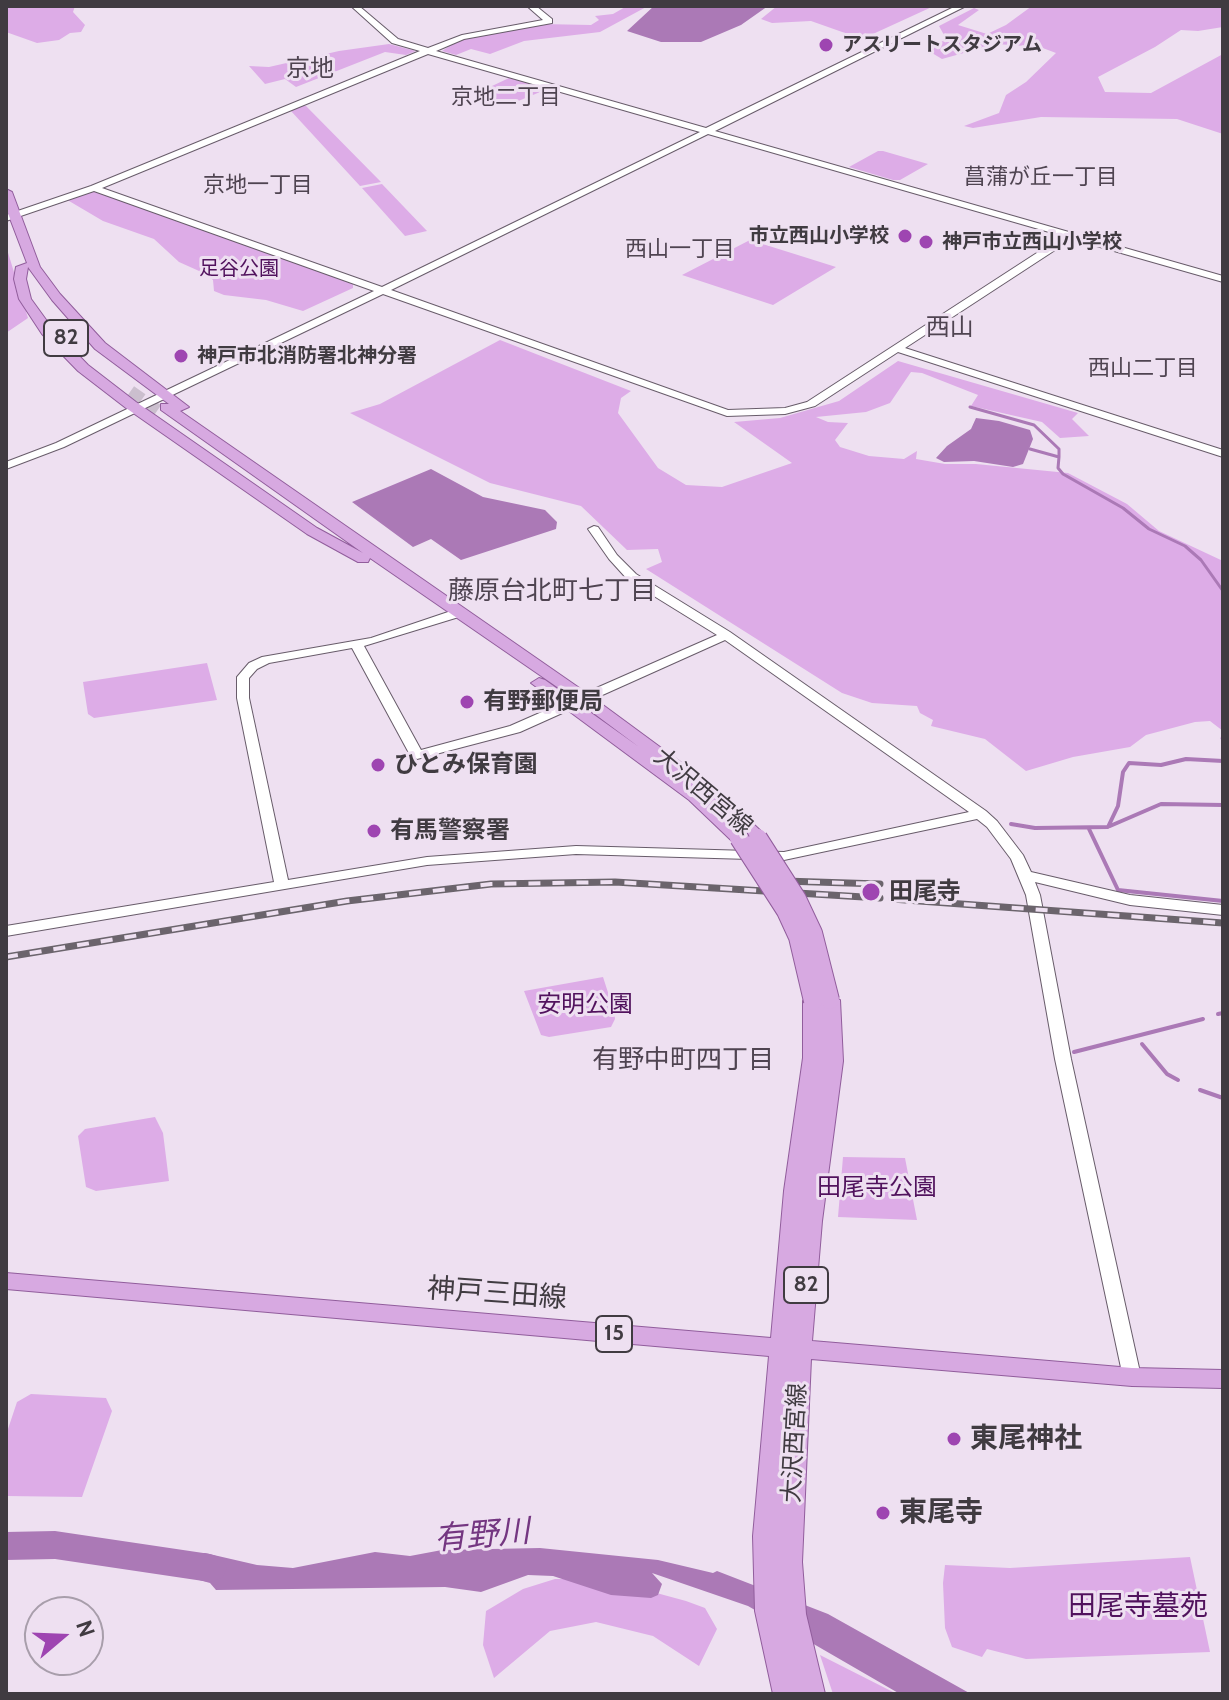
<!DOCTYPE html>
<meta charset="utf-8">
<style>
body{margin:0}
#map{position:relative;width:1229px;height:1700px;overflow:hidden;background:#eee0f1;font-family:Cabin,sans-serif}
canvas{display:block}
.frame{position:absolute;inset:0;border:8px solid #403b41;pointer-events:none}
.north{position:absolute;left:24px;top:1596px;width:80px;height:80px;box-sizing:border-box;background:#eee0f1;border:2px solid #a89eab;border-radius:50%;rotate:71deg;font-size:22px;font-weight:700;line-height:32px;text-align:center;color:#403b41}
.north::after{content:'';display:block;margin:auto;width:28px;height:36px;background:#9e45b1;clip-path:polygon(50% 0,100% 100%,50% 72%,0 100%)}
</style>
<div id="map">
<canvas width="1229" height="1700"></canvas>
<div class="frame"></div>
<div class="north">N</div>
</div>
<script>
const context = document.querySelector('canvas').getContext('2d');
context.lineJoin = 'round';
function fillPath(path, color) { context.fillStyle = color; context.fill(path, 'evenodd'); }
const shape = rows => new Path2D(rows.map(r => 'M' + r).join(''));
function trace(path, color, width, dash) { context.strokeStyle = color; context.lineWidth = width; context.lineCap = dash ? 'butt' : 'round'; context.setLineDash(dash || []); context.stroke(path); }
function label(font, color, halo, rows, align = 'center') {
  context.font = font + ' Cabin,"Noto Sans JP",sans-serif'; context.lineWidth = 6; context.setLineDash([]); context.textBaseline = 'middle'; context.strokeStyle = halo; context.fillStyle = color; for (const [text, x, y, turn = 0] of rows) {
    context.save(); context.translate(x, y); context.rotate((+turn || 0) * Math.PI / 180); context.textAlign = isNaN(turn) ? turn : align; if (halo) context.strokeText(text, 0, 0); context.fillText(text, 0, 0); context.restore();
  }
}
fillPath(shape([
 [12,6,75,6,73,12,85,25,81,32,70,33,59,40,37,43,6,32,6,9],
 [627,6,648,6,600,32,524,41,490,54,471,49,456,55,442,51,463,37,541,24,591,25,599,20,595,16,613,14],
 [777,6,934,6,862,39,811,21,772,23,761,19],
 [1032,6,1223,6,1223,27,1198,31,1181,30,1155,47,1098,77,1105,92,1151,93,1223,54,1223,134,1177,119,1041,117,973,128,964,126,999,113,1006,95,1026,82,1056,53,1040,47,996,44,942,59,927,50,943,41,944,35,939,26,974,8,979,10,958,25,987,34,1006,25],
 [389,44,416,51,406,55,385,52,296,87,285,79,265,84,249,66,269,67,339,51],
 [509,78,545,87,545,90,511,104,475,94],
 [301,106,306,106,381,182,360,186,291,111],
 [878,151,883,151,928,164,900,180,893,180,849,167],
 [382,184,427,231,405,236,362,188],
 [94,188,353,280,353,288,303,311,266,300,224,295,214,291,213,280,208,275,179,262,154,239,103,221,64,198],
 [750,240,836,267,773,305,682,275],
 [6,246,28,318,6,333],
 [500,340,631,391,621,398,618,413,658,468,686,485,722,487,792,463,734,422,780,418,839,401,898,361,1078,413,1072,419,1089,436,1060,438,1042,422,971,406,978,395,922,373,911,372,890,403,866,412,816,417,828,422,848,423,835,440,840,447,869,456,904,459,917,451,916,459,945,464,976,464,1068,473,1127,504,1159,531,1223,561,1223,740,1220,739,1223,731,1210,721,1195,722,1146,735,1130,747,1073,757,1026,771,985,739,931,726,933,720,920,713,917,706,872,703,842,693,646,569,662,562,658,549,627,550,581,506,490,483,350,413,380,404],
 [207,663,217,700,94,718,88,714,83,682],
 [603,977,614,1011,615,1019,611,1027,549,1037,541,1035,524,991],
 [155,1117,163,1133,169,1181,96,1191,86,1187,78,1136,85,1129],
 [843,1157,905,1158,917,1220,838,1217],
 [31,1394,106,1398,112,1411,82,1497,6,1496,6,1435,17,1402],
 [1190,1557,1210,1652,1026,1659,987,1649,982,1657,952,1647,945,1628,943,1583,945,1565,1010,1568],
 [555,1579,605,1579,686,1601,705,1608,717,1629,699,1666,653,1636,596,1622,550,1631,494,1678,483,1645,486,1611,523,1589],
 [820,1655,897,1694,833,1694]
]), '#ddace7');
fillPath(shape([
 [654,6,768,6,741,25,701,42,661,42,627,31],
 [976,418,999,421,1030,430,1033,439,1023,464,1013,467,974,461,944,462,936,458,947,446,971,429],
 [431,469,483,497,545,510,557,522,556,529,461,560,431,539,413,547,352,502],
 [540,1548,658,1560,713,1573,717,1571,828,1614,971,1694,900,1694,748,1606,652,1573,662,1584,658,1595,651,1598,611,1595,553,1576,528,1575,481,1592,445,1587,216,1590,210,1583,174,1573,180,1553,205,1553,257,1565,293,1568,375,1552,410,1556,442,1550]
]), '#ab79b6');
trace(shape([
 [970,407,1034,425,1059,449,1059,457],
 [1030,449,1059,457,1058,468,1063,474,1123,508,1149,529,1185,546,1201,560,1223,591]
]), '#ab79b6', 3);
trace(shape([
 [1011,824,1035,828,1108,827,1118,806,1123,772,1129,763,1161,765,1186,759,1223,761],
 [1110,826,1161,804,1223,805],
 [1089,829,1118,890,1223,901],
 [1218,1014,1223,1013],
 [1142,1044,1167,1074,1178,1080],
 [1074,1052,1203,1019],
 [1200,1090,1223,1098]
]), '#ab79b6', 4);
fillPath(shape([
 [55,1531,210,1554,222,1558,227,1568,222,1578,210,1582,55,1559,6,1560,6,1532,55,1531]
]), '#ab79b6');
trace(shape([
 [130,392,157,411]
]), '#cbbfce', 14, [14, 7]);
const minor = shape([
 [351,6,359,6,398,39,428,48,462,35,543,20,527,6,536,6,552,19,552,23,464,39,436,51,706,128,956,6,966,6,715,131,1223,276,1223,282,1072,239,905,348,1223,450,1223,457,898,352,815,406,785,414,727,416,383,294,64,447,6,469,6,462,56,443,374,291,94,191,6,221,6,215,91,186,420,51,392,43,351,6],
 [428,54,700,132,382,287,102,188,428,54],
 [708,134,1063,236,807,402,785,408,728,410,391,290,708,134],
 [594,526,598,527,617,555,636,574,730,632,986,811,997,821,1023,855,1031,872,1130,895,1223,905,1223,915,1130,905,1035,882,1040,895,1071,1059,1141,1377,1138,1382,1132,1384,1126,1382,1123,1377,1055,1059,1026,895,1011,859,987,827,977,819,784,860,576,854,427,865,6,936,6,926,274,882,237,698,237,677,249,663,262,657,371,638,454,610,462,610,464,613,462,616,364,646,421,750,510,726,717,635,628,580,609,559,588,529,594,526],
 [725,640,969,812,784,852,576,846,427,857,288,880,249,698,249,678,257,669,269,663,352,648,410,755,417,759,520,732,725,640]
]);
const major = shape([
 [6,189,12,192,40,267,60,294,105,343,189,407,180,411,588,694,713,786,764,834,767,838,764,842,758,843,748,838,739,843,733,842,689,800,531,683,539,678,545,680,639,747,576,700,370,558,368,562,358,562,307,534,126,408,78,371,42,334,19,299,14,279,16,267,27,263,6,208,6,189],
 [28,267,52,300,95,349,169,404,161,404,161,410,363,553,317,528,136,402,88,365,52,328,31,299,26,279,28,267],
 [830,994,840,1000,843,1061,822,1221,812,1341,1132,1368,1223,1370,1223,1388,1132,1386,811,1359,802,1562,806,1614,825,1694,773,1694,755,1611,753,1536,769,1356,6,1289,6,1273,771,1338,784,1191,803,1058,803,1001,806,996,813,995,821,999,830,994]
]);
trace(minor, '#685c6a', 2);
trace(major, '#915d9c', 2);
fillPath(minor, '#fff');
fillPath(major, '#d7a9e1');
const rail = shape([
 [784,881,880,884],
 [918,889,956,893],
 [892,899,1223,923],
 [6,957,347,901,491,884,615,882,880,898]
]);
trace(rail, '#6b646c', 7);
trace(rail, '#eee0f1', 4, [12]);
const majorBridge = shape([
 [739,838,786,911,798,937,813,1001],
 [758,838,797,899,813,933,830,1000]
]);
trace(majorBridge, '#915d9c', 20, []);
trace(majorBridge, '#d7a9e1', 18);
for (const [x, y, r, color] of [
 [826,45,8,"#9e45b1"],
 [905,236,8,"#9e45b1"],
 [926,242,8,"#9e45b1"],
 [181,356,8,"#9e45b1"],
 [467,702,8,"#9e45b1"],
 [378,765,8,"#9e45b1"],
 [374,831,8,"#9e45b1"],
 [871,892,10,"#9e45b1"],
 [954,1439,8,"#9e45b1"],
 [883,1513,8,"#9e45b1"]
]) { const dot = new Path2D(); dot.arc(x, y, r, 0, 2 * Math.PI); context.fillStyle = color; context.fill(dot); trace(dot, '#eee0f1', 3); }
label('bold 20px', '#403b41', '#eee0f1', [
 ["アスリートスタジアム",842,45],
 ["市立西山小学校",889,236,"right"],
 ["神戸市立西山小学校",942,242],
 ["神戸市北消防署北神分署",197,356]
], 'left');
label('20px', '#51125d', '#eee0f1', [
 ["足谷公園",239,269]
]);
label('22px', '#4f4451', '#eee0f1', [
 ["京地二丁目",506,98],
 ["菖蒲が丘一丁目",1041,178],
 ["京地一丁目",258,186],
 ["西山一丁目",680,250],
 ["西山二丁目",1143,369]
]);
for (const [x, y, w] of [
 [66,338,44],
 [806,1285,44],
 [614,1334,36]
]) { const box = new Path2D(); box.roundRect(x - w / 2, y - 18, w, 36, 6); context.fillStyle = '#eee0f1'; context.fill(box); trace(box, '#403b41', 2); }
label('bold 22px', '#403b41', null, [
 ["82",66,338],
 ["82",806,1285],
 ["15",614,1334]
]);
label('24px', '#4f4451', '#eee0f1', [
 ["京地",310,69],
 ["西山",950,328]
]);
label('bold 24px', '#403b41', '#eee0f1', [
 ["有野郵便局",483,702],
 ["ひとみ保育園",394,765],
 ["有馬警察署",390,831],
 ["田尾寺",889,892]
], 'left');
label('24px', '#403b41', '#eee0f1', [
 ["大沢西宮線",703,792,40],
 ["大沢西宮線",795,1443,-87]
]);
label('24px', '#51125d', '#eee0f1', [
 ["安明公園",585,1005],
 ["田尾寺公園",877,1188]
]);
label('26px', '#4f4451', '#eee0f1', [
 ["藤原台北町七丁目",552,591],
 ["有野中町四丁目",683,1060]
]);
label('28px', '#403b41', '#eee0f1', [
 ["神戸三田線",497,1294,4]
]);
label('bold 28px', '#403b41', '#eee0f1', [
 ["東尾神社",970,1439],
 ["東尾寺",899,1513]
], 'left');
label('28px', '#51125d', '#eee0f1', [
 ["田尾寺墓苑",1138,1607]
]);
label('italic 32px', '#743681', '#eee0f1', [
 ["有野川",482,1536,-5]
]);
</script>
